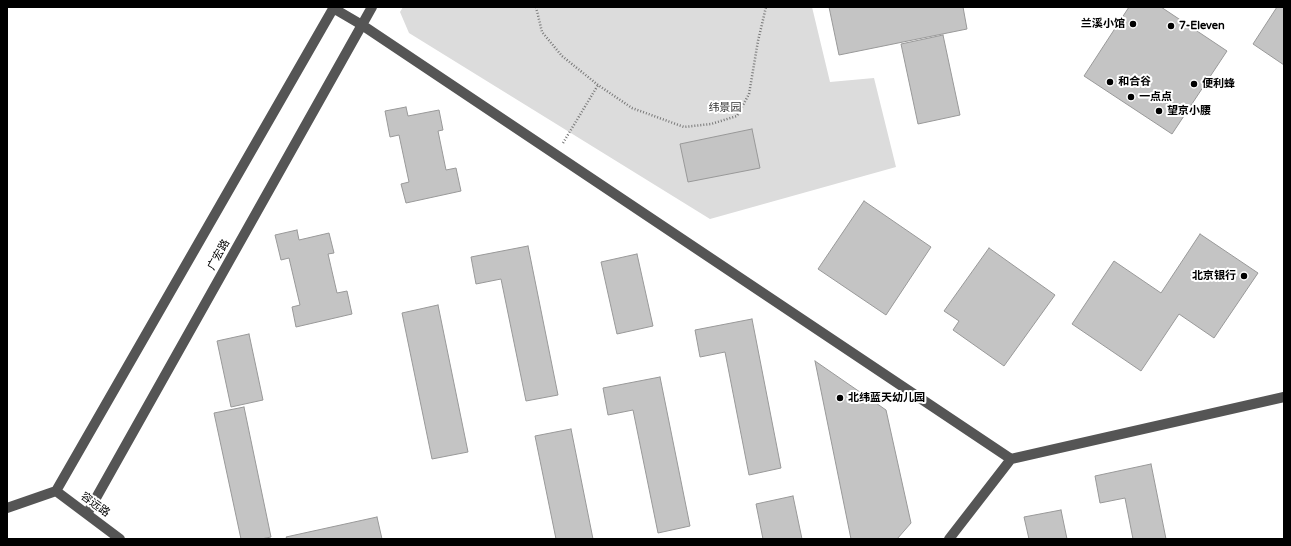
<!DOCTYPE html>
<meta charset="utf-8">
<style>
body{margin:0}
#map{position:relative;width:1291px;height:546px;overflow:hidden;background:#fff;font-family:"Varela Round",sans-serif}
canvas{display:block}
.frame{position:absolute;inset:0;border:8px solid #000;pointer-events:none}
</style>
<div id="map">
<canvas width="1291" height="546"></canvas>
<div class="frame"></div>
</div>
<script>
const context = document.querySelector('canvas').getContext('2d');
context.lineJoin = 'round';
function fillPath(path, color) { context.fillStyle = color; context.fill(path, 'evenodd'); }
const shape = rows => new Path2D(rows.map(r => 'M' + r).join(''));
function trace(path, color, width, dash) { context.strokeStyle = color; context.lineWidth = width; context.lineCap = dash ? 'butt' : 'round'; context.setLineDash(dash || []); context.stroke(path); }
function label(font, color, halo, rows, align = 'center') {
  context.font = font + ' "Varela Round","Noto Sans SC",sans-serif'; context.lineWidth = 4; context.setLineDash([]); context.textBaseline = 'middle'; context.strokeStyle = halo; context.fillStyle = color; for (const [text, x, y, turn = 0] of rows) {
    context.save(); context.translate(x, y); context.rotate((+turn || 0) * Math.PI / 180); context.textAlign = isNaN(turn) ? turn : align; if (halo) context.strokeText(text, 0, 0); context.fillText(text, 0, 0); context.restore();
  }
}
fillPath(shape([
 [403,7,812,7,830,82,874,78,896,167,710,219,409,33,400,12]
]), '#dcdcdc');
const building = shape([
 [829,7,963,7,967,29,839,55,829,7],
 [1129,7,1161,7,1227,51,1172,134,1084,76,1129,7],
 [1277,7,1284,7,1284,65,1253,44,1277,7],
 [943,35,960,115,918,124,901,44,943,35],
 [406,107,408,116,439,110,443,130,438,131,446,170,456,168,461,191,406,203,401,184,409,182,399,135,390,137,385,111,406,107],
 [752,129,760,168,688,182,680,144,752,129],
 [864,201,931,247,886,315,818,269,864,201],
 [297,230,299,240,329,233,334,253,328,254,337,293,347,291,352,314,296,327,292,307,300,305,289,258,281,260,275,235,297,230],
 [1200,234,1258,273,1214,338,1179,314,1141,371,1072,324,1114,261,1161,293,1200,234],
 [528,246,558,395,526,401,501,279,476,284,471,257,528,246],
 [989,248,1055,295,1004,366,953,330,959,321,944,311,989,248],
 [637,254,653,326,617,334,601,262,637,254],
 [438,305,468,452,432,459,402,313,438,305],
 [752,319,781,468,749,475,725,352,700,357,695,330,752,319],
 [249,334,263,400,231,407,217,341,249,334],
 [815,361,886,410,911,523,897,539,851,539,815,361],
 [660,377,690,526,658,533,633,410,608,415,603,388,660,377],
 [244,407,271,537,261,539,241,539,214,413,244,407],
 [571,429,593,539,556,539,535,436,571,429],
 [1151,464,1166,539,1133,539,1125,498,1100,503,1095,476,1151,464],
 [793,496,802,539,763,539,756,504,793,496],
 [1061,510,1067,539,1029,539,1024,517,1061,510],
 [377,517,382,539,287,539,286,537,377,517]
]);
fillPath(building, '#c4c4c4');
trace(building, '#999', 1);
trace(shape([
 [536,7,542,32,562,56,598,85,632,108,684,127,711,124,737,116,749,94,758,41,766,7],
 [563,143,598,85]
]), '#777', 2.5, [1, 2]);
trace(shape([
 [333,8,362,25,1011,459],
 [56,491,334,7],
 [56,491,120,539],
 [7,508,56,491],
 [87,514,372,7],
 [949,539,1011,459,1284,397]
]), '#555', 10);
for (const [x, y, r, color] of [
 [1133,24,4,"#000"],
 [1171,26,4,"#000"],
 [1110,82,4,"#000"],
 [1194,84,4,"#000"],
 [1131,97,4,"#000"],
 [1159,111,4,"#000"],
 [1244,276,4,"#000"],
 [840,398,4,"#000"]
]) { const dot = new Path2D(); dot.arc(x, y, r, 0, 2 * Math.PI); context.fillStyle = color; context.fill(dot); trace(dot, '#fff', 1.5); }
label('bold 11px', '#000', '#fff', [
 ["兰溪小馆",1125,24,"right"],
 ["7-Eleven",1179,26],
 ["和合谷",1118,82],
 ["便利蜂",1202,84],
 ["一点点",1139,97],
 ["望京小腰",1167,111],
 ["北京银行",1236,276,"right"],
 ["北纬蓝天幼儿园",848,398]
], 'left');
label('11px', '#333', '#fff', [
 ["纬景园",725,108]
]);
label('11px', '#000', '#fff', [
 ["广宏路",219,255,-61],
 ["容远路",95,505,37]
]);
</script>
